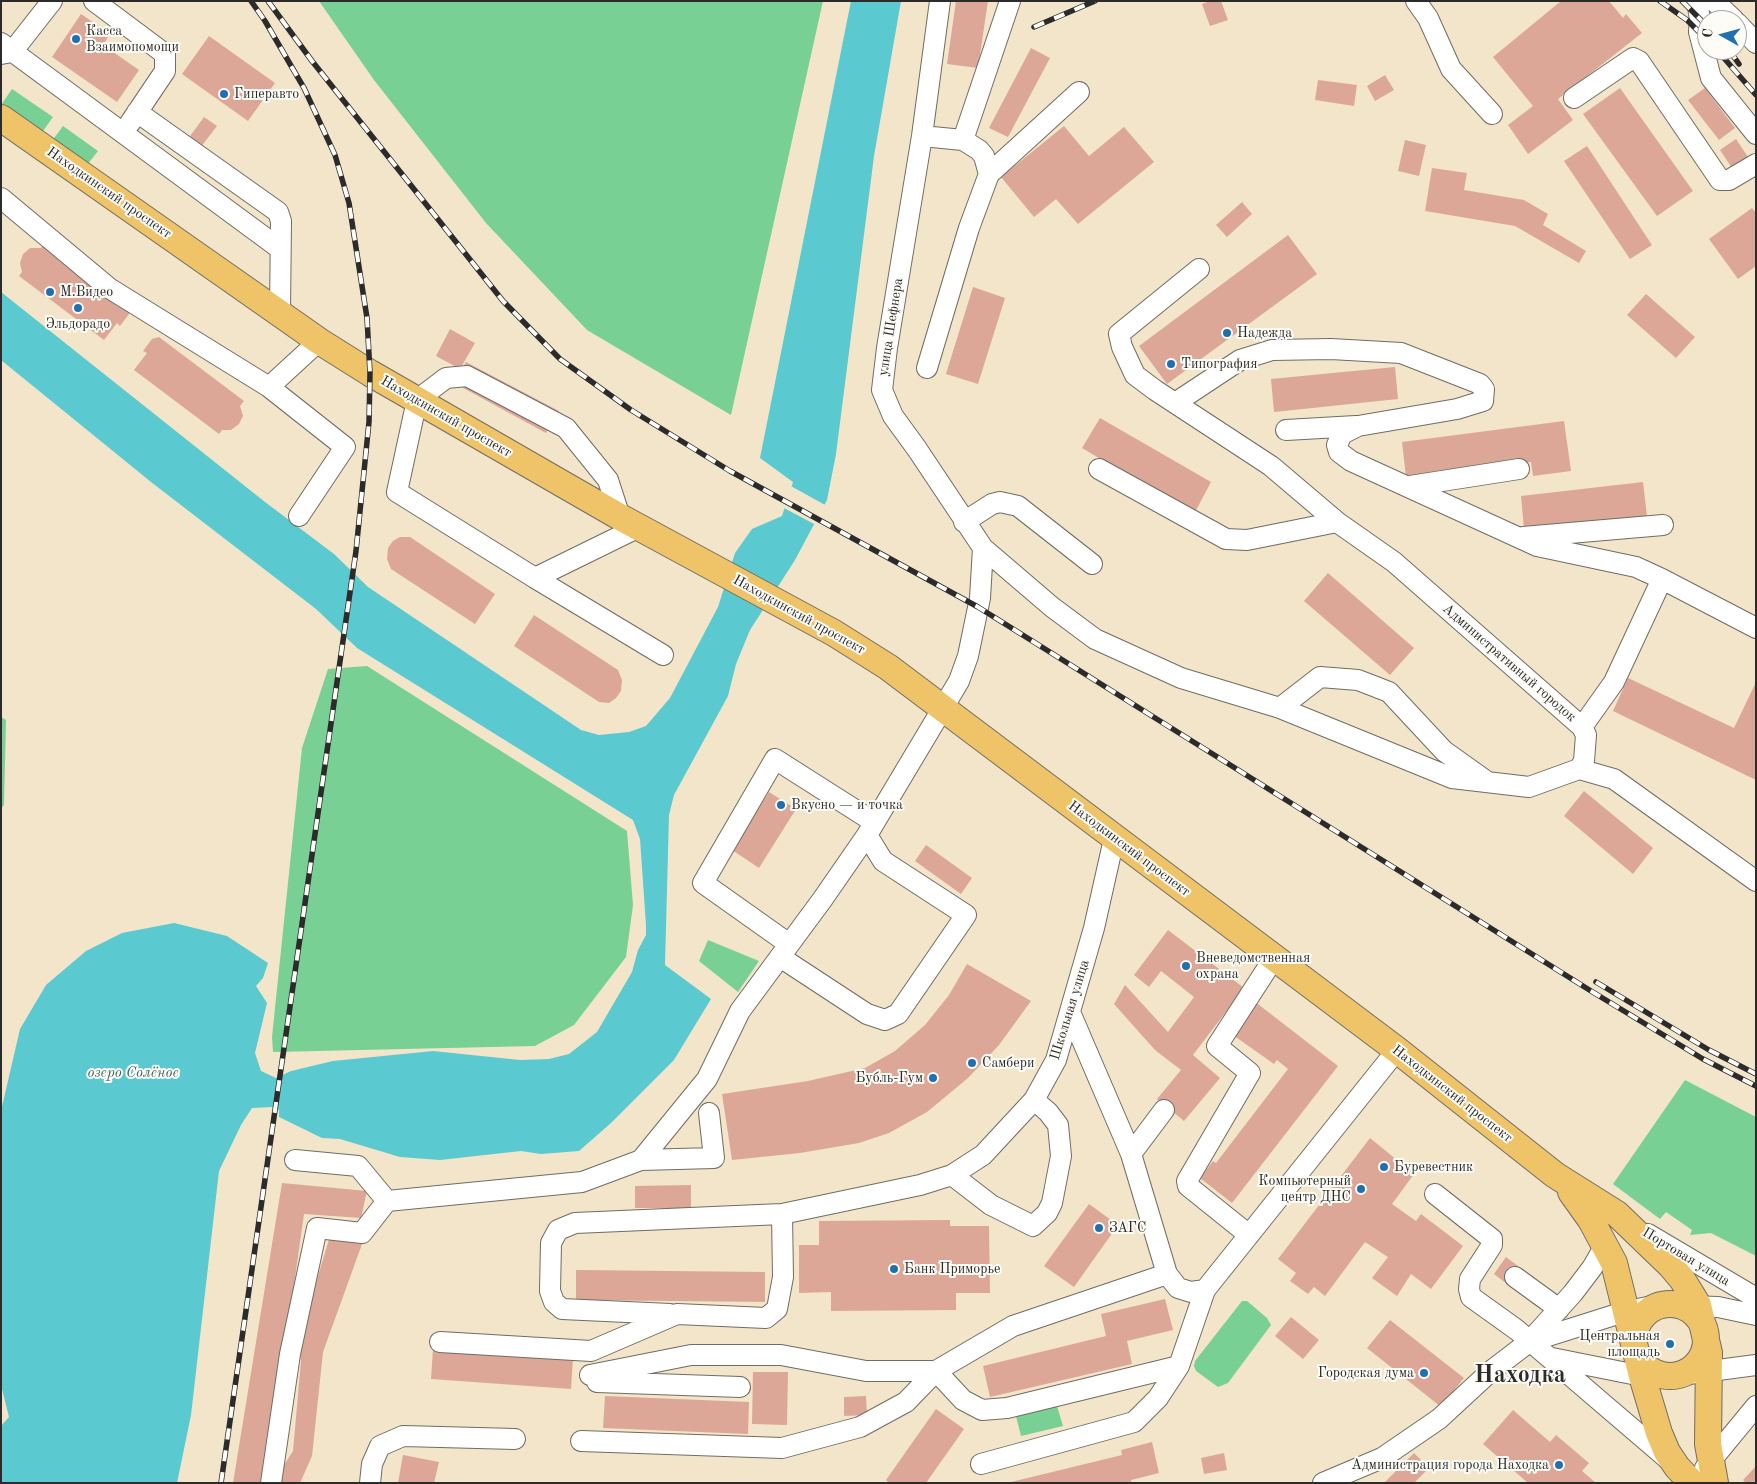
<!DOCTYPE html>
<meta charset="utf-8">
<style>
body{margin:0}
#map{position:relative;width:1757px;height:1484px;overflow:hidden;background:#f2e5ca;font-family:"Old Standard TT",serif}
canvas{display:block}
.frame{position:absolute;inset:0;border:2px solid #2b2b2b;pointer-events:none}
.north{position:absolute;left:1697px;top:10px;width:50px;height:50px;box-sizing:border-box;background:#fdfcf7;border:1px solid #a9a8a5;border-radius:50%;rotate:277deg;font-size:14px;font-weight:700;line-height:20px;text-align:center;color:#2b2b2b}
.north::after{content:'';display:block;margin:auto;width:18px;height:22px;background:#1f6fb2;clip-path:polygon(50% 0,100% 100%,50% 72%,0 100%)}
</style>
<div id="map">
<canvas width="1757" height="1484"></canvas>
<div class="frame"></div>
<div class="north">С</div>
</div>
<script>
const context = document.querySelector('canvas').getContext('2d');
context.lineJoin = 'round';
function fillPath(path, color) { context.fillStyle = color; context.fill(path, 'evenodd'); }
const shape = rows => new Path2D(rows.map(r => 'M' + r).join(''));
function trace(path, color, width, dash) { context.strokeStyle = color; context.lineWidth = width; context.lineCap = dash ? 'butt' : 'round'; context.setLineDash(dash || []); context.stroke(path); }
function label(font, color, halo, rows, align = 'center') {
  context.font = font + ' "Old Standard TT",serif'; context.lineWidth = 4; context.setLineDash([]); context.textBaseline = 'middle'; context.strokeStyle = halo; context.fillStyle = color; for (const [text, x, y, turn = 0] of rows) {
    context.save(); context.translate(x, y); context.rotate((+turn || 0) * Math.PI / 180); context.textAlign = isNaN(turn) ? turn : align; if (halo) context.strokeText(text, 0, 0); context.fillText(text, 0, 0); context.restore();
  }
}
fillPath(shape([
 [319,1,823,1,731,415,587,330,486,223,374,80],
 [12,89,53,117,38,138,1,114,1,105],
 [63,126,98,151,83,170,49,145],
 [367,666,627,831,633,905,626,957,574,1025,535,1046,273,1052,272,1037,302,748,328,669],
 [1,717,6,720,4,805,1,809],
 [708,940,759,961,738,992,699,961],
 [1685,1080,1756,1117,1756,1256,1711,1233,1690,1235,1692,1230,1666,1212,1660,1219,1613,1184],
 [1242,1301,1247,1301,1267,1318,1271,1325,1228,1383,1218,1387,1196,1371,1194,1366,1195,1361],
 [1057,1406,1063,1426,1021,1436,1016,1416]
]), '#78d095');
fillPath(shape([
 [851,1,901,1,874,156,836,454,827,500,795,560,750,630,736,664,728,696,674,795,669,815,665,965,711,999,674,1060,611,1123,579,1151,541,1154,521,1151,440,1160,400,1157,340,1139,322,1138,279,1117,279,1110,272,1107,252,1108,241,1125,219,1171,191,1415,177,1483,1,1483,1,1426,9,1417,1,1385,1,1111,20,1029,46,985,86,951,122,933,174,923,227,936,268,963,263,978,256,986,267,1003,255,1053,261,1071,276,1078,291,1071,333,1061,433,1051,520,1060,549,1059,569,1054,597,1032,632,972,638,950,646,935,646,925,640,839,633,820,357,648,316,609,151,482,1,360,1,292,265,502,334,554,368,587,581,730,599,735,629,732,646,726,670,698,718,607,735,553,752,529,782,516,793,482,760,458]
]), '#5bc9d0');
fillPath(shape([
 [789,485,827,506,816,525,782,507]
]), '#f2e5ca');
fillPath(shape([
 [956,1,988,1,978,68,947,64],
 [1210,1,1221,1,1228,20,1210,26,1202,4],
 [1561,1,1609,1,1623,18,1626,14,1642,33,1558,99,1573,120,1528,154,1508,125,1533,106,1493,57],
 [81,14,110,34,103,45,139,70,117,102,52,57],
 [209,36,275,83,248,121,182,74],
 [1031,48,1050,58,1008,137,989,128],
 [1385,75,1394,90,1375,101,1367,86],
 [1318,80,1357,85,1354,106,1315,100],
 [1620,88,1693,191,1657,216,1583,114],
 [1705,88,1735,128,1719,140,1688,100],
 [204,117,217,126,200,148,188,139],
 [1064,126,1089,156,1124,127,1154,162,1078,224,1056,199,1034,217,1001,177],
 [1736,139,1748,157,1732,168,1720,150],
 [1405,140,1426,145,1419,176,1398,171],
 [1587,146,1652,245,1630,259,1564,161],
 [1432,168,1467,173,1464,190,1524,200,1548,214,1543,225,1586,251,1579,263,1515,226,1425,211],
 [1242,202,1252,214,1227,237,1216,225],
 [1752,208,1756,213,1756,266,1738,279,1709,239],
 [1288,235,1317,274,1167,384,1139,346],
 [44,243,129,307,129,314,120,326,117,323,104,340,19,276,22,272,20,263,23,254,30,248,41,248],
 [973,287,1005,298,978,384,946,374],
 [1646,294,1695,337,1676,358,1627,315],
 [450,329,475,343,460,369,436,356],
 [159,337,244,401,240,406,243,416,239,424,231,430,222,430,219,434,134,370,147,353,143,351,152,339],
 [466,362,559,411,546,433,454,383],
 [1395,367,1398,399,1274,412,1271,379],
 [1100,418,1211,482,1194,514,1082,448],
 [1564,421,1571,471,1533,476,1531,462,1406,477,1402,442],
 [1643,482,1647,516,1524,529,1521,496],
 [400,537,410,537,495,594,475,624,391,569,387,559,388,548,393,541],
 [1328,573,1414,648,1390,675,1304,601],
 [534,615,618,670,622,680,621,691,616,698,609,703,599,702,514,646],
 [1628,678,1734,728,1756,682,1756,780,1613,711],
 [1584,791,1653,848,1633,874,1564,816],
 [769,792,796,809,759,868,732,850],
 [926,845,972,878,961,894,915,861],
 [1168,930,1244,988,1193,1055,1220,1078,1184,1121,1157,1099,1181,1070,1155,1050,1114,1004,1125,985,1168,1032,1194,997,1161,971,1149,987,1134,975],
 [967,964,1031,1001,999,1045,968,1078,927,1112,889,1133,859,1143,800,1153,732,1160,722,1094,808,1081,865,1068,895,1051,925,1025,949,995],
 [1254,1001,1338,1066,1232,1203,1200,1178,1213,1161,1216,1163,1288,1069,1277,1060,1274,1064,1230,1033],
 [1370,1138,1414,1174,1392,1204,1416,1221,1421,1214,1463,1246,1431,1289,1411,1274,1397,1296,1372,1278,1388,1257,1365,1242,1325,1296,1314,1287,1308,1294,1290,1281,1296,1273,1278,1259],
 [282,1183,367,1191,361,1218,304,1214,266,1483,233,1483],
 [691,1185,691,1208,635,1208,635,1186],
 [1089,1204,1118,1225,1074,1287,1044,1266],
 [950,1220,950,1226,989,1226,990,1293,956,1293,956,1310,831,1311,831,1292,799,1293,799,1245,819,1245,819,1221],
 [330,1236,362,1244,323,1352,312,1456,300,1483,280,1483,282,1468,293,1451,301,1361,298,1342],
 [1506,1257,1549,1289,1536,1306,1494,1274],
 [576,1270,765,1272,765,1302,576,1300],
 [1165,1299,1173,1330,1127,1341,1132,1364,990,1397,983,1366,1106,1336,1101,1314],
 [1291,1317,1319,1340,1303,1359,1275,1336],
 [1390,1320,1464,1378,1441,1407,1367,1348],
 [433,1349,573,1358,571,1389,431,1379],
 [753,1372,788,1372,787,1425,752,1424],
 [605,1396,749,1402,748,1434,603,1428],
 [866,1396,867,1415,844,1416,844,1397],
 [936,1409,964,1429,926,1483,889,1483,886,1480],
 [1513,1410,1550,1442,1556,1435,1589,1463,1582,1471,1596,1483,1528,1483,1483,1444],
 [1152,1442,1159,1473,1131,1480,1131,1483,1007,1483,1122,1455,1121,1450],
 [1224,1453,1227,1470,1204,1474,1201,1458],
 [1414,1453,1429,1468,1414,1483,1384,1483],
 [403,1455,439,1462,434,1483,398,1483],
 [1756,1466,1756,1483,1746,1483,1743,1480]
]), '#dda797');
const minor = shape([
 [94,1,165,54,165,71,130,123],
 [1416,1,1428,18,1451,69,1492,114],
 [1697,1,1700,19,1699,32,1711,78,1756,134],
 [1714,1,1734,20],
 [1737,23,1756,43],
 [1,43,279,248],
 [1,54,12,52,52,1],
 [1574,98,1633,58,1639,61,1720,180,1729,180,1756,164],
 [137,112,278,212,281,221,280,312],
 [922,136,963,140,1010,1],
 [989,174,1079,92],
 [1,198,109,288,269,387,319,341],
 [927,368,969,228,989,174,984,156,979,150,963,140],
 [269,387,345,447,299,516],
 [1175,403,1240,360,1272,350,1331,349,1401,353,1480,384,1484,389,1483,401,1457,409,1358,426,1342,434,1337,445,1339,452,1351,461,1537,546,1636,567,1662,579,1614,682,1582,727],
 [1286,430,1356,426],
 [1099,469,1226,539,1247,540,1337,522],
 [1410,486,1519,469],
 [620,517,608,480,566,428,467,376,446,378,417,400,397,492,535,578,639,527],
 [964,522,992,504,1000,502,1018,506,1092,564],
 [1523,537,1663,525],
 [983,548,1052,607,1095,639,1181,678,1280,708,1452,778,1529,787,1579,769,1584,761,1586,735,1582,727,1394,562,1337,522,1271,466,1155,390,1135,375,1122,347,1119,334,1199,269],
 [535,578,663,655],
 [1662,579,1756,628],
 [1280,708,1320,677,1358,680,1389,692,1444,751,1486,781],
 [1579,769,1614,779,1756,881],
 [789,944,703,883,775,759,874,822],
 [780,957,867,1014,885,1020,898,1014,966,915,883,861,867,835,959,681,968,656,980,598,983,548,917,449,893,416,882,390,887,348,922,136,940,1],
 [1070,1012,1131,1154,1167,1274,1178,1288,1191,1292,1205,1290],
 [1131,1154,1164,1110],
 [295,1160,358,1166,387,1201,582,1182,641,1160,707,1079,740,1011,822,900,867,835],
 [641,1160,714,1158,709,1113],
 [952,1175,991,1205,1033,1226,1047,1213,1052,1203,1061,1156,1058,1125,1048,1112,1034,1100],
 [1435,1194,1492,1239,1492,1245,1470,1279,1469,1289,1471,1297,1517,1330,1670,1461],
 [1648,1234,1756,1298],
 [1249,1235,1188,1186,1187,1181,1250,1073,1217,1046,1274,958],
 [1515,1277,1559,1309],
 [670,1314,562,1309,554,1302,550,1291,551,1243,558,1230,575,1223,782,1214],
 [440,1342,591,1351,677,1314,766,1318,777,1309,783,1277,782,1214,920,1185,952,1175,983,1155,1034,1100,1056,1060,1094,928,1114,839],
 [1529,1342,1627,1311,1658,1305,1718,1307,1756,1315],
 [1552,1358,1642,1376,1673,1376,1756,1365],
 [590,1375,691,1355,781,1355,866,1371,936,1371,963,1400,982,1410,1007,1408,1179,1366],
 [597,1382,740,1387],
 [581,1441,782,1448,860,1427,906,1402,936,1371,1013,1326,1167,1274],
 [981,1464,1134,1422,1158,1398,1179,1366,1205,1290,1397,1050],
 [1705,1468,1756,1406],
 [271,1483,290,1354,317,1228,362,1233,387,1201],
 [370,1483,372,1464,380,1446,403,1436,515,1439],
 [1323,1483,1382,1458,1439,1419,1491,1371,1529,1342,1573,1293,1592,1268,1606,1244]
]);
const major = shape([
 [1,118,319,341,370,373,620,517,834,633,888,667,1397,1050,1555,1175,1617,1214,1671,1266,1682,1279,1698,1305,1709,1353,1708,1444,1715,1483],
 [1571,1192,1591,1220,1614,1263,1642,1376,1659,1433,1667,1452,1677,1467,1692,1483],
 '1634 1340a36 36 0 1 1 72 0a36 36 0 1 1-72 0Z'
]);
trace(minor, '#716c63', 22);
trace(major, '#716c63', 28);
trace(minor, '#fff', 20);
trace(major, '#efc469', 26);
const rail = shape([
 [268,1,312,61,503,301,560,359,631,410,730,471,978,607,1591,991,1703,1059,1756,1086],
 [1660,1,1687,20,1707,40],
 [1682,1,1707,26],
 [1034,27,1095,1],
 [1717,50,1756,95],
 [1729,50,1739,64],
 [1596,982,1709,1050,1756,1074],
 [221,1483,356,551,369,422,370,373,367,318,349,203,335,155,304,88,265,21,251,1]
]);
trace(rail, '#2b2b2b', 5.5);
trace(rail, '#fdfcf7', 4, [11]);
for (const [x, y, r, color] of [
 [76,39,5,"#1f6fb2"],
 [224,94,5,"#1f6fb2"],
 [50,292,5,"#1f6fb2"],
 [78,308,5,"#1f6fb2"],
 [1227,333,5,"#1f6fb2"],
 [1171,364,5,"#1f6fb2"],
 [781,805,5,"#1f6fb2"],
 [1186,966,5,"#1f6fb2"],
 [972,1063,5,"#1f6fb2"],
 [933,1078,5,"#1f6fb2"],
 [1384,1167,5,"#1f6fb2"],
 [1361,1189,5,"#1f6fb2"],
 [1099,1228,5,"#1f6fb2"],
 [894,1269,5,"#1f6fb2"],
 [1670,1344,5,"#1f6fb2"],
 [1424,1373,5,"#1f6fb2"],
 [1559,1465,5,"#1f6fb2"]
]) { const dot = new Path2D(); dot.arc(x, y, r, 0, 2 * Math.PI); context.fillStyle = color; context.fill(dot); trace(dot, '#fdfcf7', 2); }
label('14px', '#2b2b2b', '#fdfcf7', [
 ["Касса",86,31],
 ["Взаимопомощи",86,47],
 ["Гиперавто",234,94],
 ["М.Видео",60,292],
 ["Эльдорадо",78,324,"center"],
 ["Надежда",1237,333],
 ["Типография",1181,364],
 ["Вкусно — и точка",791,805],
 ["Вневедомственная",1196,958],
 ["охрана",1196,974],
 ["Самбери",982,1063],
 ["Бубль-Гум",923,1078,"right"],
 ["Буревестник",1394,1167],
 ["Компьютерный",1351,1181,"right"],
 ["центр ДНС",1351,1197,"right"],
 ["ЗАГС",1109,1228],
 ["Банк Приморье",904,1269],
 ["Центральная",1660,1336,"right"],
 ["площадь",1660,1352,"right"],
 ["Городская дума",1414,1373,"right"],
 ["Администрация города Находка",1549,1465,"right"]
], 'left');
label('14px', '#2b2b2b', '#fdfcf7', [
 ["Находкинский проспект",109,193,35],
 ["улица Шефнера",891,327,-81],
 ["Находкинский проспект",446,417,30],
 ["Находкинский проспект",799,615,29],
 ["Административный городок",1509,663,41],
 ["Находкинский проспект",1129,849,37],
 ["Школьная улица",1070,1010,-73],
 ["Находкинский проспект",1452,1094,38],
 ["Портовая улица",1686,1257,31]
]);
label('italic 15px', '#3c6265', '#fdfcf7', [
 ["озеро Солёное",133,1073]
]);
label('bold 24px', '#2b2b2b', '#fdfcf7', [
 ["Находка",1520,1376]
]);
</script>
